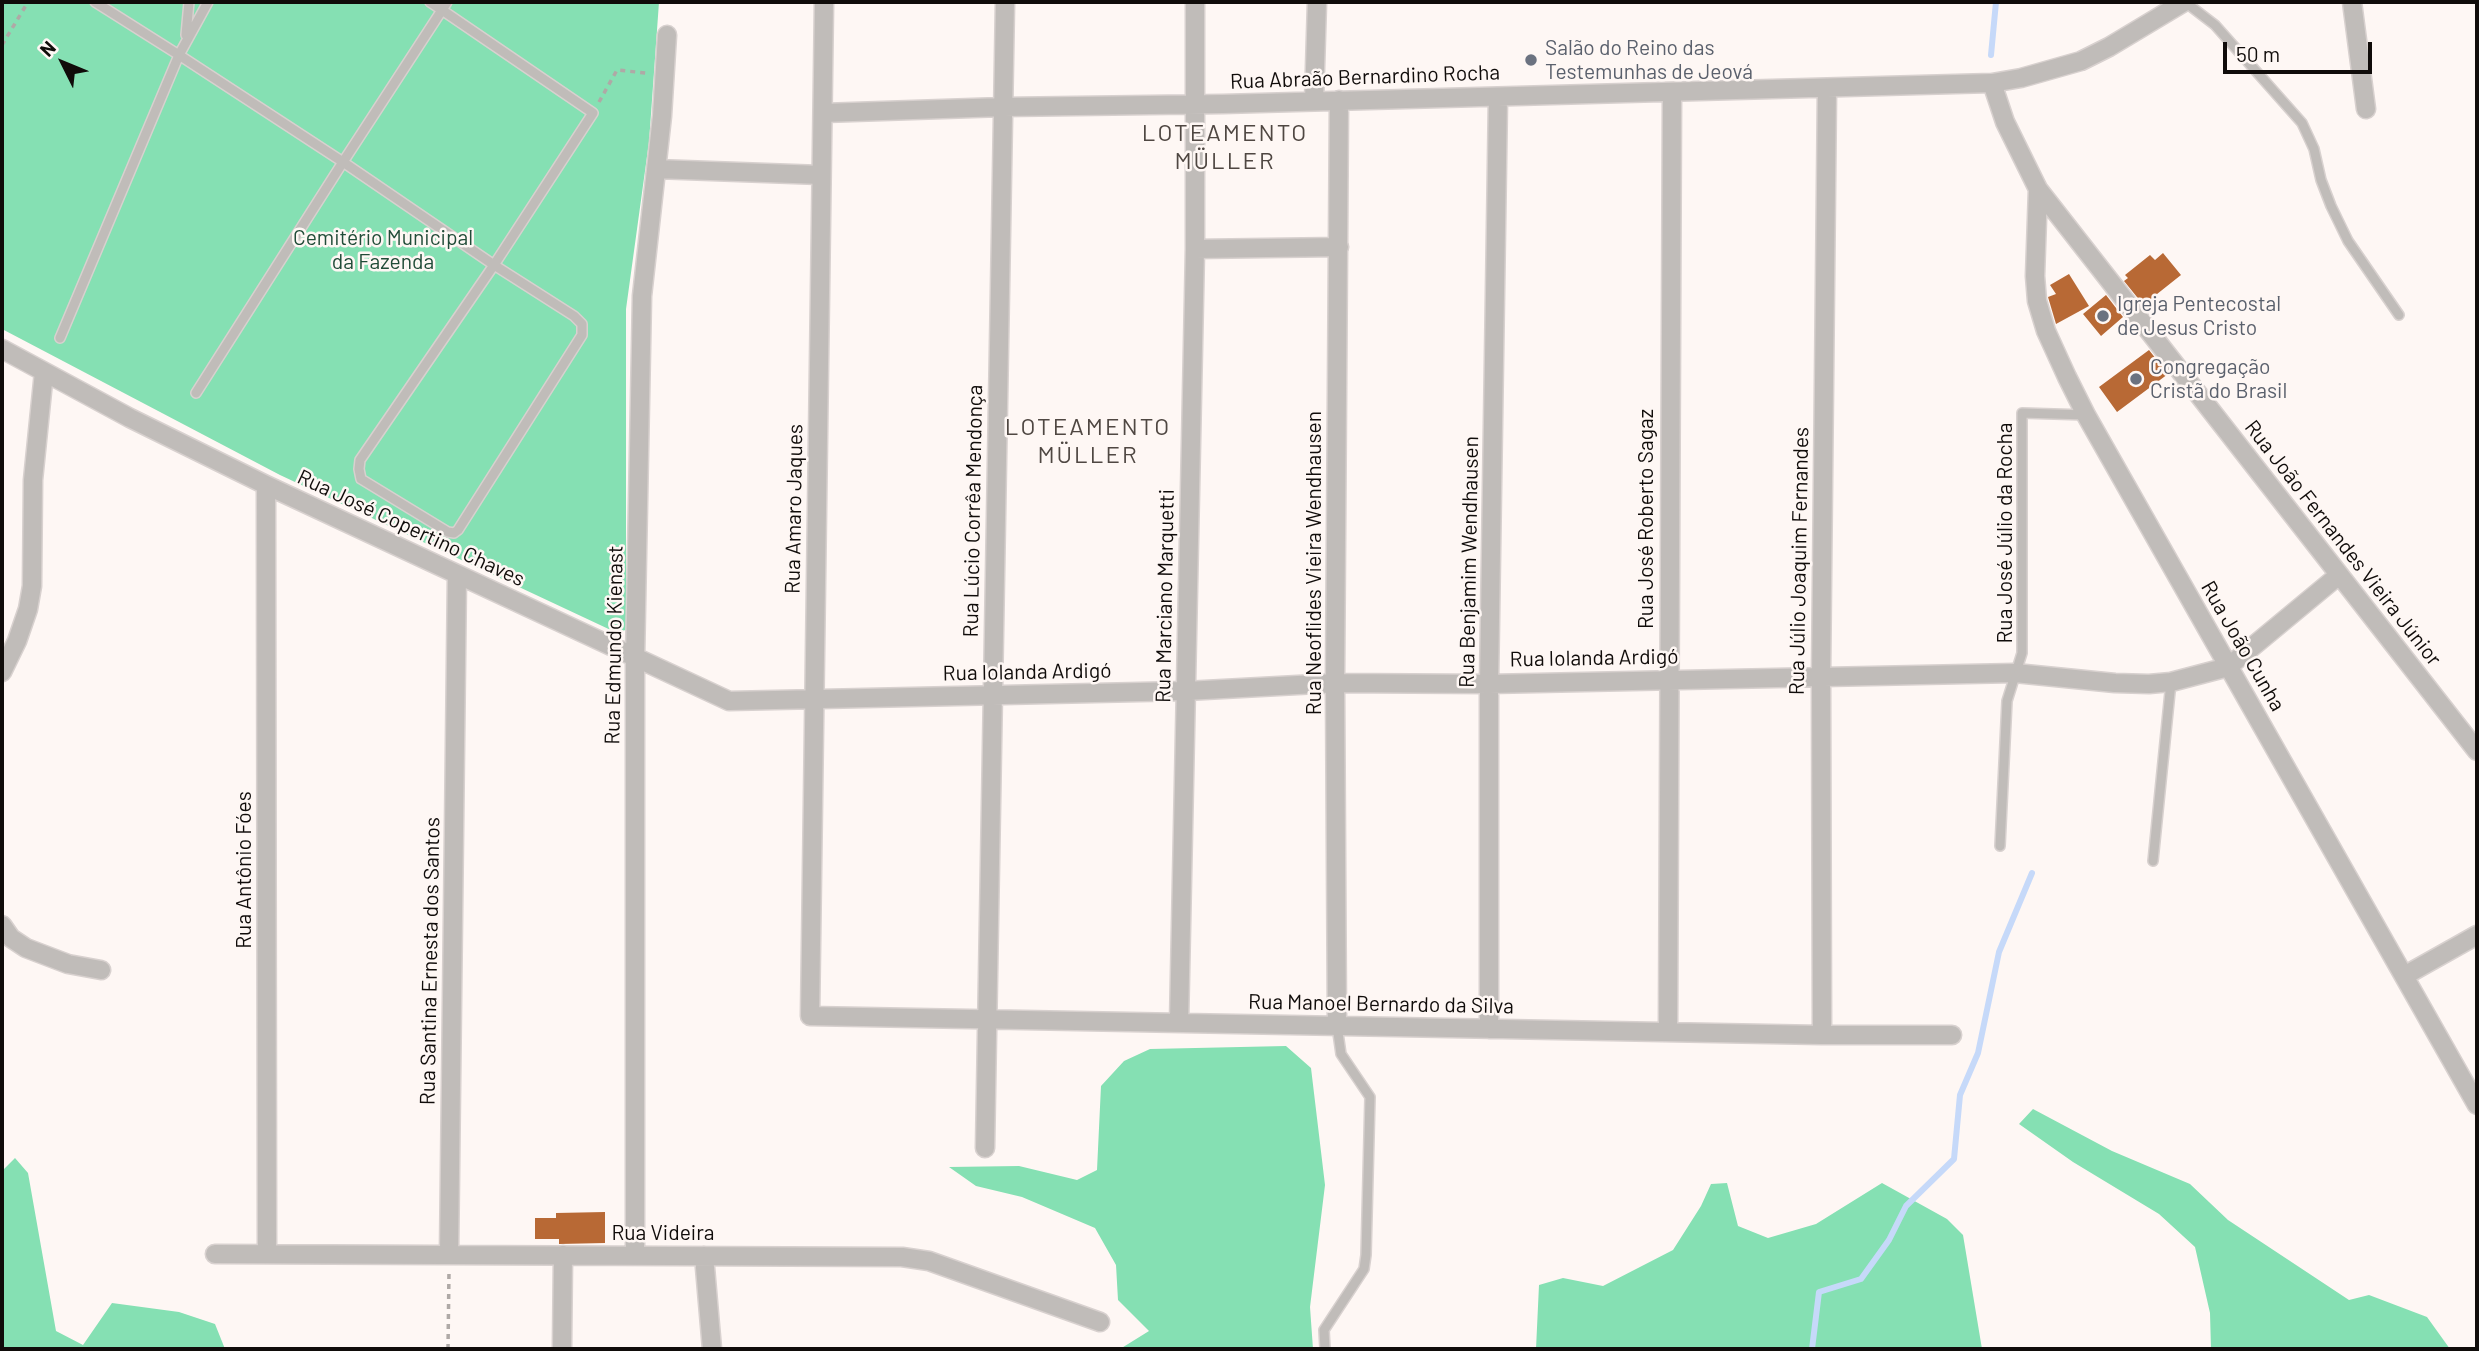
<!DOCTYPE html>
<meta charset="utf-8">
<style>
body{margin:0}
#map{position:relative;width:2479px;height:1351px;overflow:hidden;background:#fef7f4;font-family:Barlow,sans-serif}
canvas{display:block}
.frame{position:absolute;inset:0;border:4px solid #100c0a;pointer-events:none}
.north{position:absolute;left:28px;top:28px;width:70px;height:70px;-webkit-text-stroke:5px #fef7f4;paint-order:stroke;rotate:313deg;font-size:19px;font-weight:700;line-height:28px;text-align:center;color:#100c0a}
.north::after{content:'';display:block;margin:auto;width:24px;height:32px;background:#100c0a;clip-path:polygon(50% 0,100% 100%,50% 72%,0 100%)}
.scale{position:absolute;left:2223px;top:42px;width:149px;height:32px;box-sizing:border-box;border:4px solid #100c0a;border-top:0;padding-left:9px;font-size:21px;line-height:24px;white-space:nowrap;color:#100c0a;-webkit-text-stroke:5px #fef7f4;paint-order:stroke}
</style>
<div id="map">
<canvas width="2479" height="1351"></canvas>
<div class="frame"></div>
<div class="north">N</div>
<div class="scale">50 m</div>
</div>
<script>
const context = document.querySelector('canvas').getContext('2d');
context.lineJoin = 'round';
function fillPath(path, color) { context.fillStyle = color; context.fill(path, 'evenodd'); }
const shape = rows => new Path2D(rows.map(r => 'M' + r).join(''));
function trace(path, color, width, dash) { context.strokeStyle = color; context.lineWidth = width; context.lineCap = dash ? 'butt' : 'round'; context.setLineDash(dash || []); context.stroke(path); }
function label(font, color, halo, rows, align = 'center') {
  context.font = font + ' Barlow,sans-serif'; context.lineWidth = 5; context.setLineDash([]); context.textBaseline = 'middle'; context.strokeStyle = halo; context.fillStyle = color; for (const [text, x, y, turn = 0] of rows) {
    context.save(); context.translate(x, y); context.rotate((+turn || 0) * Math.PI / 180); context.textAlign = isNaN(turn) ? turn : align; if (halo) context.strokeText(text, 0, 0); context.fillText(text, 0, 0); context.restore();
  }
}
fillPath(shape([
 [2,2,659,2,649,142,626,309,626,630,615,632,280,475,2,329],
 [1286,1046,1311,1068,1325,1185,1310,1307,1313,1349,1120,1349,1149,1331,1118,1300,1116,1265,1095,1228,1022,1197,976,1186,949,1167,1019,1166,1077,1180,1097,1170,1101,1086,1124,1061,1150,1049],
 [2033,1109,2112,1151,2190,1184,2228,1220,2349,1300,2369,1295,2427,1317,2450,1349,2211,1349,2210,1313,2195,1247,2159,1214,2073,1162,2019,1124],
 [15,1158,28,1173,56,1331,83,1345,112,1303,179,1312,215,1324,225,1349,2,1349,2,1171],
 [1727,1183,1738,1226,1768,1238,1816,1224,1882,1183,1947,1219,1963,1235,1982,1349,1536,1349,1539,1285,1563,1278,1603,1286,1673,1250,1701,1206,1711,1184]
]), '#85e0b3');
trace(shape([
 [1991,55,1996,2],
 [1812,1349,1819,1292,1861,1279,1889,1240,1906,1206,1954,1159,1960,1095,1978,1053,1999,952,2032,873]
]), '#c6d9f9', 6);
fillPath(shape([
 [2163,253,2181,275,2147,302,2144,299,2141,302,2124,281,2128,278,2125,275,2150,255,2155,260],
 [2069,274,2089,306,2056,324,2048,297,2056,294,2050,285],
 [2106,295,2123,317,2101,336,2083,314],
 [2149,350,2168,374,2117,412,2099,387],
 [605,1212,605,1243,559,1244,559,1239,535,1239,535,1218,556,1218,556,1213]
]), '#b86935');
const lane = shape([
 [430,2,442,10,447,2],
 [2185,2,2215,25,2302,123,2314,149,2321,180,2331,206,2348,241,2399,315],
 [186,35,189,2],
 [60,338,179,55,95,2],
 [196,393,343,162,442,10,593,113,494,265,360,460,359,469,361,479,448,532,454,533,458,530,582,335,582,324,574,316,494,265,343,162,179,55,208,2],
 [2000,846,2007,701,2022,653,2022,413,2086,415],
 [2153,861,2171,682],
 [1325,1349,1324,1330,1364,1269,1366,1255,1370,1097,1341,1054,1337,1026]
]);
const street = shape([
 [824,2,810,1016,1822,1035,1952,1035],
 [2352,2,2366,109],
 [1992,83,2005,122,2038,189,2477,751],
 [1314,101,1317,2],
 [823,113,1003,107,1223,104,1992,83,2021,78,2081,61,2109,47,2184,2],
 [656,169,821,175],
 [2038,189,2035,276,2037,301,2046,331,2067,377,2086,415,2477,1105],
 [1195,249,1339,247],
 [2,349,130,418,266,485,729,701,1186,691,1335,683,1489,684,2015,673,2115,683,2149,684,2171,682,2228,667,2339,575],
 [266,485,267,1254],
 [2,672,17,641,28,609,32,586,33,480,44,372],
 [2,925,11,938,26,948,68,964,101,970],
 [2404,976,2477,935],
 [1179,1023,1195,249,1195,2],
 [1337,1026,1335,683,1339,100],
 [1489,1029,1489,684,1498,97],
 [1668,1032,1672,92],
 [1822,1035,1821,676,1827,88],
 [985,1148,1005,2],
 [215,1254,902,1257,929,1261,1100,1322],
 [449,1255,457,574],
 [635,1256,635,659,642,296,662,116,667,35],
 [704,1256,712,1349],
 [562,1349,563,1255]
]);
trace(lane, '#d8d1cf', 12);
trace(street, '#d8d1cf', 21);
trace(shape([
 [2,45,28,2],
 [599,102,617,70,646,73],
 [448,1349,449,1271]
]), '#afa9a6', 3.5, [5, 5]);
trace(lane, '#c0bcb9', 9);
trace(street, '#c0bcb9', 18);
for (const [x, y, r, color] of [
 [1531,60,7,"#6b7280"],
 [2103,316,7,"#6b7280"],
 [2136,379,7,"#6b7280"]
]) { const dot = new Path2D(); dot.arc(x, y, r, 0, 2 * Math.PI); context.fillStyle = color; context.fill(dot); trace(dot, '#fef7f4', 2.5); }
label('21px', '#5b616d', '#fef7f4', [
 ["Salão do Reino das",1545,48],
 ["Testemunhas de Jeová",1545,72],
 ["Igreja Pentecostal",2117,304],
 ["de Jesus Cristo",2117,328],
 ["Congregação",2150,367],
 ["Cristã do Brasil",2150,391]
], 'left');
label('21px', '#100c0a', '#fef7f4', [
 ["Rua Abraão Bernardino Rocha",1365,77,-2],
 ["Rua Amaro Jaques",794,509,-89],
 ["Rua Lúcio Corrêa Mendonça",973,511,-89],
 ["Rua José Roberto Sagaz",1646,519,-90],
 ["Rua José Copertino Chaves",411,528,25],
 ["Rua José Júlio da Rocha",2005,533,-90],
 ["Rua João Fernandes Vieira Júnior",2343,543,52],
 ["Rua Júlio Joaquim Fernandes",1799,561,-89],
 ["Rua Benjamim Wendhausen",1469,562,-89],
 ["Rua Neoflides Vieira Wendhausen",1314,563,-90],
 ["Rua Marciano Marquetti",1165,596,-89],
 ["Rua Edmundo Kienast",614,645,-89],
 ["Rua João Cunha",2243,646,60],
 ["Rua Iolanda Ardigó",1594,658,-1],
 ["Rua Iolanda Ardigó",1027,672,-1],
 ["Rua Antônio Fóes",244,870,-90],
 ["Rua Santina Ernesta dos Santos",430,961,-89],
 ["Rua Manoel Bernardo da Silva",1381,1004,1],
 ["Rua Videira",663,1233]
]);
label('21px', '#214c38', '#fef7f4', [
 ["Cemitério Municipal",383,238],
 ["da Fazenda",383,262]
]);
context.letterSpacing = '2px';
label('24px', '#4f4742', '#fef7f4', [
 ["LOTEAMENTO",1225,133],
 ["MÜLLER",1225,161],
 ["LOTEAMENTO",1088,427],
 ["MÜLLER",1088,455]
]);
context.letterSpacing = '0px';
</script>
